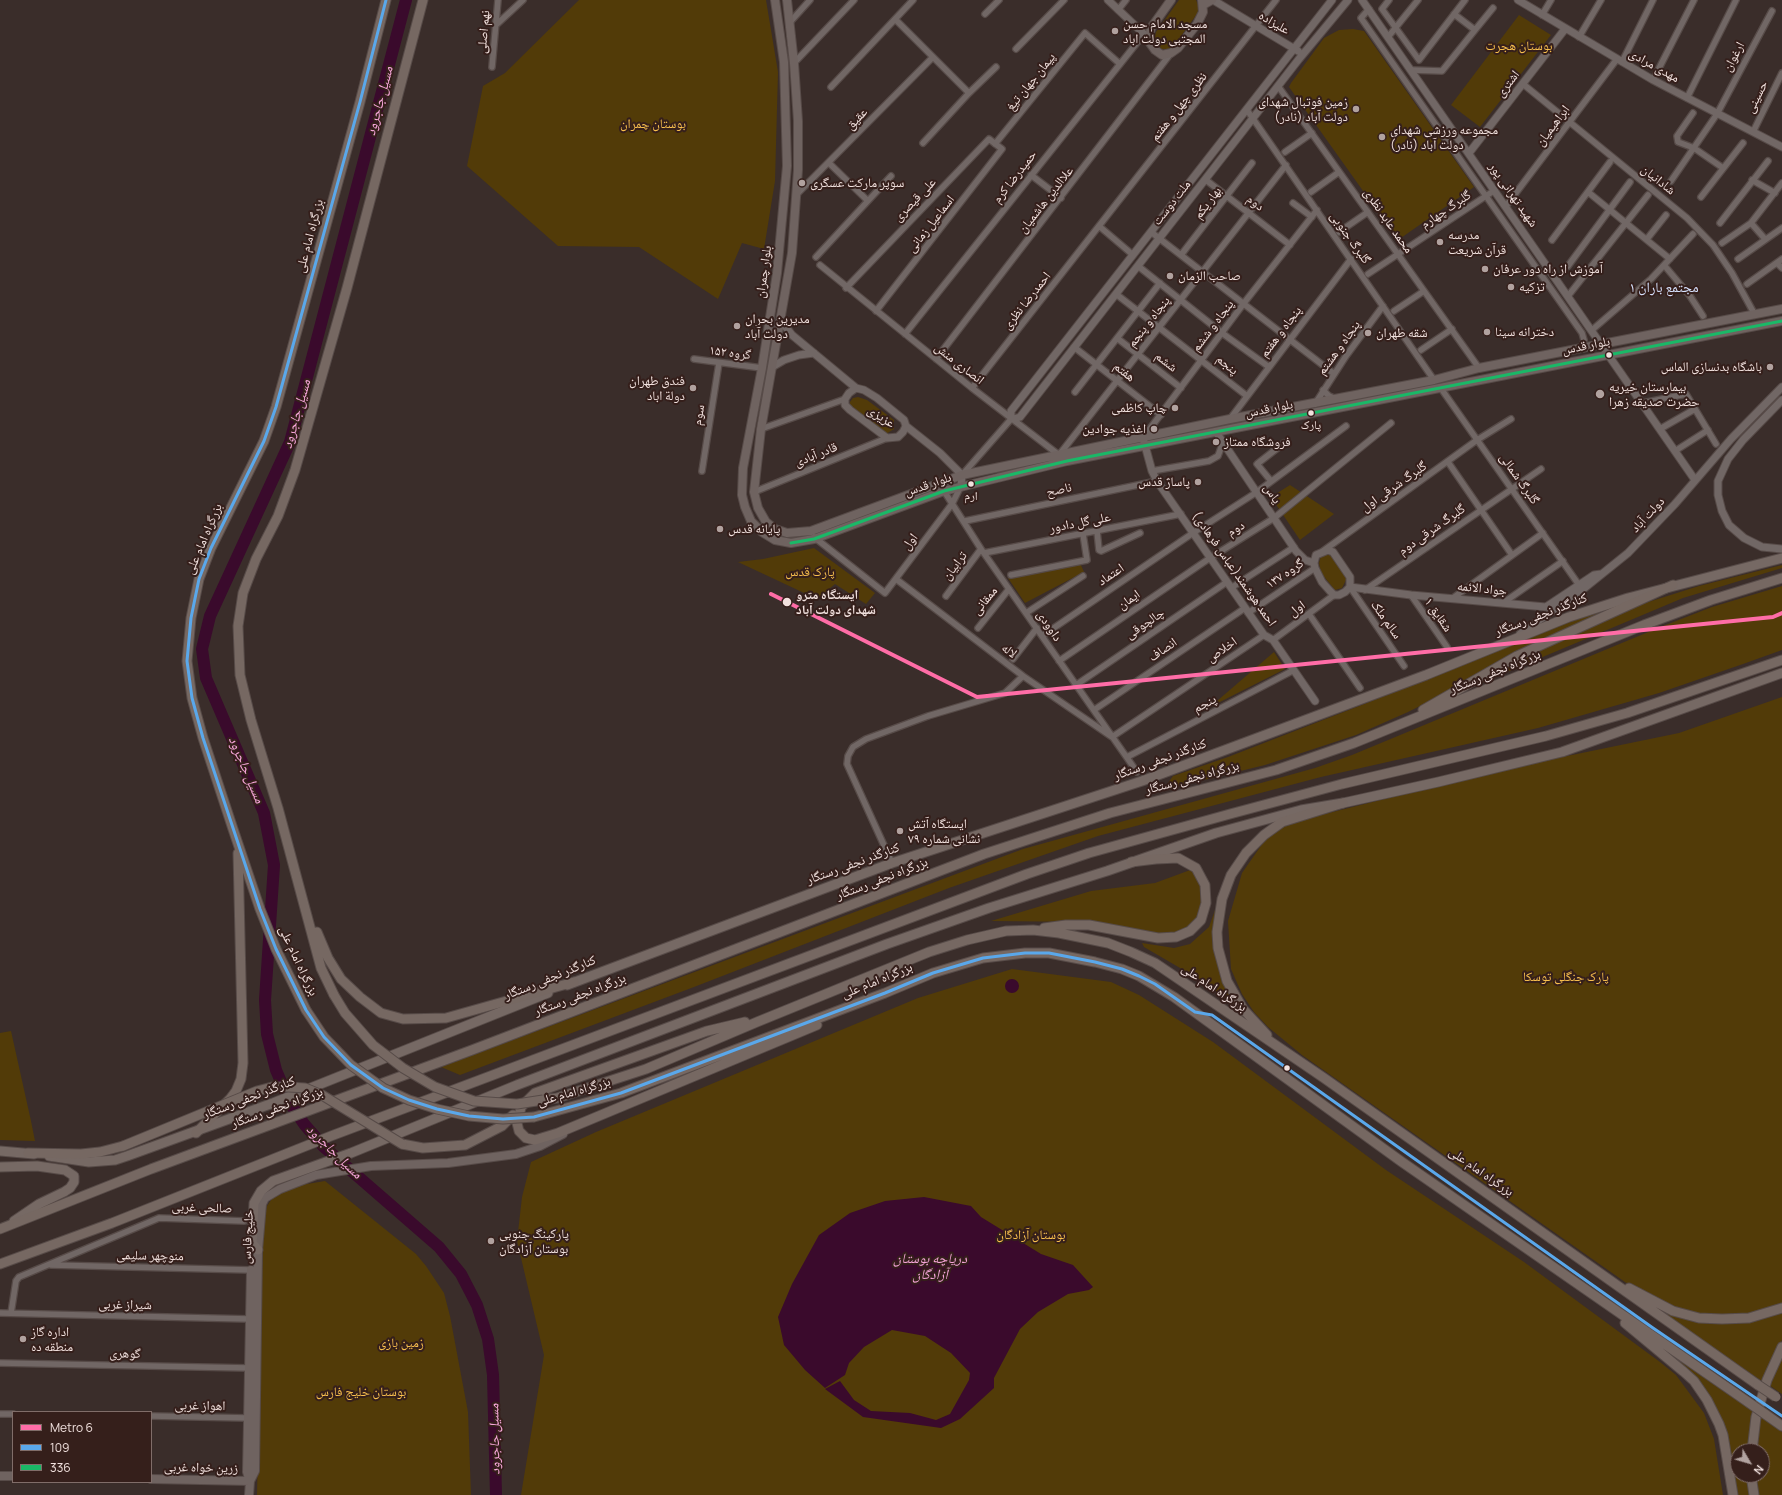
<!DOCTYPE html>
<meta charset="utf-8">
<style>
body{margin:0}
#map{position:relative;width:1782px;height:1495px;overflow:hidden;background:#3a2d2a;font-family:Manrope,sans-serif}
canvas{display:block}
.legend{position:absolute;left:12px;top:1411px;width:140px;height:72px;box-sizing:border-box;background:#351f1b;border:1px solid #806d69;margin:0;padding:5px 7px;list-style:none;font-size:12px;color:#f1e1de}
.legend li{display:flex;align-items:center;gap:8px;height:20px}
.legend b{width:20px;border:1px solid #806d69}
.north{position:absolute;left:1730px;top:1443px;width:40px;height:40px;box-sizing:border-box;background:#351f1b;border:1px solid #806d69;border-radius:50%;rotate:128deg;font-size:11px;font-weight:700;line-height:16px;text-align:center;color:#f1e1de}
.north::after{content:'';display:block;margin:auto;width:14px;height:18px;background:#b1a29f;clip-path:polygon(50% 0,100% 100%,50% 72%,0 100%)}
</style>
<div id="map">
<canvas width="1782" height="1495"></canvas>
<ul class="legend">
<li><b style="height:5px;background:#ff6da7"></b>Metro 6</li>
<li><b style="height:5px;background:#5aa8eb"></b>109</li>
<li><b style="height:5px;background:#1ab867"></b>336</li>
</ul>
<div class="north">N</div>
</div>
<script>
const context = document.querySelector('canvas').getContext('2d');
context.lineJoin = 'round';
function fillPath(path, color) { context.fillStyle = color; context.fill(path, 'evenodd'); }
const shape = rows => new Path2D(rows.map(r => 'M' + r).join(''));
function trace(path, color, width, dash) { context.strokeStyle = color; context.lineWidth = width; context.lineCap = dash ? 'butt' : 'round'; context.setLineDash(dash || []); context.stroke(path); }
function label(font, color, halo, rows, align = 'center') {
  context.font = font + ' Manrope,"Noto Naskh Arabic",sans-serif'; context.lineWidth = 4; context.setLineDash([]); context.textBaseline = 'middle'; context.strokeStyle = halo; context.fillStyle = color; for (const [text, x, y, turn = 0] of rows) {
    context.save(); context.translate(x, y); context.rotate((+turn || 0) * Math.PI / 180); context.textAlign = isNaN(turn) ? turn : align; if (halo) context.strokeText(text, 0, 0); context.fillText(text, 0, 0); context.restore();
  }
}
fillPath(shape([
 [579,0,766,0,778,72,775,181,764,249,742,243,718,299,639,247,558,246,467,166,483,86,505,73],
 [1179,0,1196,0,1199,7,1197,14,1173,47,1169,49,1162,49,1157,45,1154,40,1156,32],
 [1519,15,1551,35,1480,127,1451,105],
 [1353,29,1364,31,1474,187,1398,240,1289,87,1291,83,1324,38,1339,30],
 [858,397,867,400,894,420,894,429,886,434,853,409,850,405,850,402,853,398],
 [1290,485,1334,514,1300,540,1271,497],
 [814,548,875,593,866,604,835,584,817,599,738,562,763,559],
 [1326,554,1332,556,1346,576,1346,580,1342,588,1335,590,1321,573,1319,563,1321,556],
 [1080,563,1084,572,1025,603,1008,578],
 [1782,565,1782,568,1683,598,1469,688,1518,658,1639,605,1699,586],
 [1782,586,1782,650,1743,664,1659,693,1538,728,1321,777,1098,836,949,888,694,987,460,1075,441,1067,1023,849,1315,768,1352,755,1658,628,1712,607],
 [1613,607,1614,609,1408,712,1356,735,1265,765,1163,790,1173,776,1228,757,1444,673,1568,622],
 [1274,652,1285,669,1210,707],
 [1782,697,1782,1306,1755,1316,1687,1313,1647,1296,1625,1282,1302,1055,1268,1027,1254,1012,1242,994,1231,969,1228,921,1242,873,1265,840,1281,825,1504,769,1679,733],
 [1193,869,1201,888,1203,906,1197,922,1184,932,1156,934,1093,922,991,921,1091,891,1155,883],
 [1215,910,1216,914,1214,945,1219,971,1239,1008,1199,979,1144,947,1142,943,1174,948,1190,944,1209,927],
 [1012,969,1111,982,1139,995,1213,1042,1386,1170,1524,1262,1660,1362,1676,1375,1704,1413,1714,1439,1723,1495,521,1495,544,1355,517,1241,522,1197,531,1162,596,1132,918,998],
 [11,1031,31,1121,35,1141,0,1140,0,1033],
 [325,1181,416,1254,426,1266,444,1293,450,1316,468,1412,471,1495,257,1495,263,1224,267,1206,273,1197,295,1186],
 [1650,1304,1700,1319,1782,1310,1782,1340,1763,1382],
 [1652,1342,1754,1412,1748,1451,1738,1451,1738,1475,1748,1475,1750,1495,1736,1495,1719,1415],
 [1782,1354,1782,1394,1769,1385],
 [1761,1417,1782,1432,1782,1495,1758,1495,1755,1475,1762,1475,1762,1451,1755,1451]
]), '#523b08');
fillPath(shape([
 '1005 986a7 7 0 1 1 14 0a7 7 0 1 1-14 0Z',
 [924,1197,971,1206,981,1217,1041,1254,1073,1265,1093,1287,1089,1290,1068,1294,1038,1312,1020,1329,994,1378,994,1388,960,1419,941,1428,863,1417,825,1389,840,1381,854,1400,871,1411,910,1413,936,1420,950,1414,969,1380,970,1373,951,1353,925,1336,892,1330,864,1347,849,1363,845,1375,825,1388,805,1370,784,1345,778,1317,792,1284,819,1235,850,1213,885,1201]
]), '#3a0a2c');
trace(shape([
 [406,0,290,442,210,616,202,649,206,678,264,813,274,865,265,1000,267,1034,276,1070,290,1103,304,1124,324,1147,439,1247,461,1274,477,1305,488,1339,493,1375,496,1495]
]), '#3a0a2c', 12);
const minor = shape([
 [1389,0,1382,9,1419,60,1465,0],
 [1369,9,1361,18,1582,333,1584,340,1582,349],
 [1118,10,1126,0],
 [985,14,999,0],
 [1454,14,1475,30,1493,8],
 [1542,15,1551,0],
 [895,19,969,93],
 [791,21,810,0],
 [496,25,523,0],
 [1388,37,1418,0],
 [1579,37,1601,0],
 [1016,49,1064,0],
 [1622,62,1653,0],
 [794,63,854,0],
 [492,67,498,0],
 [1411,70,1442,71,1475,30],
 [1653,80,1694,0],
 [1523,84,1687,218,1713,245,1732,273,1755,315],
 [1278,86,1479,368],
 [831,87,913,0],
 [1687,98,1736,0],
 [1247,110,1434,380],
 [1693,113,1677,136,1678,142,1694,148,1723,168],
 [1753,132,1782,73],
 [923,143,969,93,996,67],
 [995,144,1085,33,1120,64],
 [1285,152,1312,133],
 [829,163,867,200],
 [1031,175,1061,198],
 [1206,180,1290,245],
 [1752,180,1775,193],
 [1671,181,1717,114,1772,11],
 [1311,192,1339,172],
 [1588,192,1670,259],
 [796,195,933,57],
 [1701,197,1743,143],
 [1293,203,1312,217],
 [1506,206,1617,59],
 [1720,223,1768,161],
 [1751,223,1765,239],
 [1099,226,1133,255],
 [1151,232,1333,373],
 [1339,232,1368,212],
 [1647,239,1666,215],
 [1552,240,1610,162],
 [1722,243,1751,223,1782,183],
 [1181,255,1252,163],
 [816,257,891,176],
 [1738,259,1782,228],
 [1777,263,1782,268],
 [820,265,972,388,1059,455,1286,165],
 [1664,265,1690,296,1703,316],
 [1138,266,1222,333,1269,367],
 [1568,266,1630,182],
 [1368,274,1495,190],
 [1747,284,1782,259],
 [846,288,989,139,1002,149,876,311],
 [1116,294,1247,396],
 [1568,296,1648,195],
 [1394,311,1424,291],
 [1592,330,1651,279,1693,234],
 [905,334,1144,34],
 [1117,338,1181,388],
 [1074,347,1161,415],
 [1421,350,1452,329],
 [694,359,762,368],
 [936,359,1171,53],
 [1440,387,1579,585],
 [972,388,1276,0],
 [1323,390,1329,396,1336,399],
 [1075,392,1160,283],
 [1643,403,1686,394,1716,444],
 [1315,404,1346,356,1383,306],
 [1230,419,1351,259],
 [761,429,845,399],
 [1660,429,1695,409],
 [1143,438,1244,303,1317,210],
 [1675,451,1708,430],
 [1448,462,1512,555],
 [702,471,719,363],
 [1152,471,1209,461,1218,456,1223,442],
 [962,475,1012,418],
 [1271,481,1257,464,1284,443],
 [944,491,981,549,1137,772],
 [754,492,887,438],
 [965,521,1157,481],
 [1097,531,1099,550,1101,551,1140,533],
 [814,537,885,593,952,504,961,486],
 [1323,551,1477,440,1511,419],
 [984,553,1181,514],
 [1011,575,1087,560,1083,534],
 [896,579,1023,676,1112,737,1264,635],
 [1350,587,1404,666],
 [1231,588,1294,547],
 [1365,590,1541,469],
 [1411,595,1447,647],
 [946,596,981,549],
 [1453,598,1543,533],
 [1503,603,1563,561],
 [1026,613,1083,576],
 [1248,613,1315,568],
 [1309,614,1360,688],
 [978,628,1009,589],
 [1042,636,1193,533,1257,492,1346,426],
 [1273,640,1334,595],
 [1013,659,1037,628],
 [1059,661,1210,558,1274,518,1391,423],
 [1076,685,1227,582],
 [1094,710,1245,608],
 [1127,757,1294,670],
 [892,863,847,764,848,756,853,747,866,739,928,716,1005,693,1023,676],
 [51,1265,251,1270],
 [0,1313,249,1319],
 [11,1313,16,1281,19,1277,159,1218,244,1221],
 [0,1363,249,1368],
 [0,1414,13,1414],
 [151,1416,248,1418]
]);
const tertiary = shape([
 [1108,0,1144,34,1149,37],
 [1213,0,1298,51],
 [1362,0,1695,480],
 [1518,0,1653,80,1782,147],
 [1469,153,1565,29],
 [781,321,792,335,856,388,864,390,877,398,904,420,906,426,903,432,898,437,887,438,850,410,845,405,845,399,849,393,856,388],
 [772,367,784,360,799,355,814,353],
 [1782,400,1743,440,1728,459,1718,481,1718,495,1722,511,1729,525,1744,538,1762,547,1782,549],
 [1011,417,1011,411,1332,0],
 [1014,419,1020,417,1299,59,1348,0],
 [906,426,940,453,962,475,961,486],
 [1216,432,1296,551,1305,560,1314,563],
 [1143,438,1152,471,1157,481,1264,635,1273,640,1315,701],
 [1328,550,1333,552,1350,577,1350,587,1345,592,1339,595,1334,595,1330,591,1322,582,1315,568,1314,563,1316,555,1328,550],
 [1350,587,1411,595,1546,607,1594,575,1601,574],
 [1520,634,1582,590,1628,553,1675,504,1731,439,1782,387]
]);
const secondary = shape([
 [775,0,784,62,787,166,777,273,762,368,743,468,742,495,745,507,751,521,762,532,775,540,791,543,814,539,944,491,1067,461,1782,321],
 [787,0,794,63,798,121,798,170,792,253,761,429,754,492,758,508,766,522,775,529,787,533,811,531,962,475,1230,419,1434,380,1479,368,1782,309],
 [1171,0,1151,28,1149,37,1150,43,1155,50,1162,55,1171,53,1178,48,1197,24,1203,12,1202,0],
 [1203,5,1212,0],
 [0,1476,13,1476],
 [151,1479,250,1481],
 [250,1481,255,1471,258,1250,262,1204,265,1198,280,1189,316,1175,371,1166,448,1163,516,1154,540,1146,563,1134],
 [249,1495,250,1481,247,1472,251,1270]
]);
const primary = shape([
 [567,985,892,863,1142,781,1426,675,1569,617,1628,598,1782,558],
 [0,1151,34,1154],
 [49,1156,89,1162,115,1160,127,1156,273,1103,548,993],
 [0,1167,37,1166,65,1170,74,1176,74,1182,70,1188,64,1192,39,1204,14,1221],
 [258,1250,252,1243,254,1203,261,1191,273,1181,351,1153,517,1085,887,944,989,908,1107,871,1216,833,1301,810,1343,803,1438,782,1562,752,1782,673]
]);
const trunk = shape([
 [1423,710,1517,656,1673,585],
 [1044,928,1066,925,1089,925,1158,938,1176,937,1190,931,1201,920,1206,903,1205,885,1196,868,1178,858,1156,859,1131,862],
 [317,932,328,958,341,979,360,997,381,1013,403,1019,446,1018,574,982],
 [334,995,321,968,278,808,251,720,240,675,238,626,243,593,256,559,278,516,295,470,347,288,423,0],
 [306,1010,276,949,260,909,233,829,203,738,192,698,187,661,191,618,199,579,211,548,264,441,276,407,360,102,386,0],
 [745,1022,707,1031,535,1093,521,1107,520,1112,517,1123,519,1131,526,1138,535,1140,558,1133,817,1025],
 [1267,1035,1243,1009,1227,981,1218,948,1217,932,1222,899,1231,875,1246,853,1264,835,1282,822,1343,803],
 [543,1100,557,1098,646,1069,757,1022,929,952,967,940,1006,931,1033,930,1059,933,1108,943,1131,952,1155,963,1324,1078,1758,1385],
 [534,1117,621,1093,885,993,933,973,983,958,1025,953,1049,953,1095,962,1122,969,1139,976,1174,997,1402,1162,1748,1402],
 [196,1133,230,1099,236,1091,241,1079,243,1063,238,853],
 [402,1144,423,1148,465,1145,502,1126,513,1115],
 [28,1153,81,1154,100,1152,123,1146],
 [0,1229,151,1169,472,1050,984,854,1110,813,1276,770,1354,743,1644,625,1711,600,1782,578],
 [0,1264,112,1223,331,1136,1027,874,1089,853,1230,814,1342,784,1546,736,1627,713,1782,660],
 [1629,1288,1673,1311,1699,1318,1722,1319,1749,1318,1782,1308],
 [1625,1323,1684,1372,1694,1381,1707,1400,1719,1424,1723,1435,1733,1495],
 [1765,1414,1782,1426],
 [1752,1451,1756,1417,1767,1380,1782,1347],
 [1751,1475,1754,1495]
]);
trace(minor, '#574b48', 8);
trace(tertiary, '#574b48', 9);
trace(secondary, '#574b48', 10);
trace(primary, '#574b48', 11);
trace(trunk, '#574b48', 11);
trace(minor, '#716765', 5.5);
trace(tertiary, '#716765', 7);
trace(secondary, '#6f6360', 8);
trace(primary, '#766964', 9);
trace(trunk, '#766862', 9);
const trunkBridge = shape([
 [334,995,345,1013,373,1045,403,1068,435,1087,474,1101,517,1104,543,1100],
 [306,1010,324,1037,351,1065,383,1088,409,1100,437,1109,469,1116,503,1119,534,1117],
 [123,1146,257,1091,272,1087,289,1087,305,1088,322,1095,402,1144],
 [1758,1385,1776,1397],
 [1748,1402,1765,1414]
]);
trace(trunkBridge, '#574b48', 11, []);
trace(trunkBridge, '#766862', 9);
trace(shape([
 [386,0,360,102,276,407,264,441,211,548,199,579,191,618,187,661,192,698,203,738,260,909,276,949,306,1010,324,1037,351,1065,383,1088,409,1100,437,1109,469,1116,503,1119,534,1117,621,1093,885,993,933,973,983,958,1025,953,1049,953,1095,962,1122,969,1139,976,1155,984,1195,1012,1212,1015,1653,1328,1782,1416]
]), '#5aa8eb', 3);
trace(shape([
 [791,543,814,539,944,491,1067,461,1782,321]
]), '#1ab867', 3);
trace(shape([
 [771,594,977,697,1773,617,1782,613]
]), '#ff6da7', 4);
for (const [x, y, r, color] of [
 [1115,31,4,"#b1a29f"],
 [1356,109,4,"#b1a29f"],
 [1382,137,4,"#b1a29f"],
 [802,183,4,"#b1a29f"],
 [1440,242,4,"#b1a29f"],
 [1485,269,4,"#b1a29f"],
 [1170,276,4,"#b1a29f"],
 [1511,287,4,"#b1a29f"],
 [737,326,4,"#b1a29f"],
 [1487,332,4,"#b1a29f"],
 [1368,333,4,"#b1a29f"],
 [1609,355,3.5,"#f1e1de"],
 [1770,367,4,"#b1a29f"],
 [693,388,4,"#b1a29f"],
 [1600,394,5,"#b1a29f"],
 [1175,408,4,"#b1a29f"],
 [1311,413,3.5,"#f1e1de"],
 [1154,429,4,"#b1a29f"],
 [1216,442,4,"#b1a29f"],
 [1198,482,4,"#b1a29f"],
 [971,484,3.5,"#f1e1de"],
 [720,529,4,"#b1a29f"],
 [787,602,5,"#f1e1de"],
 [900,831,4,"#b1a29f"],
 [1287,1068,3.5,"#f1e1de"],
 [491,1241,4,"#b1a29f"],
 [23,1339,4,"#b1a29f"]
]) { const dot = new Path2D(); dot.arc(x, y, r, 0, 2 * Math.PI); context.fillStyle = color; context.fill(dot); trace(dot, '#351f1b', 1.5); }
label('12px', '#f1e1de', '#351f1b', [
 ["پارک",1311,426],
 ["ارم",971,497]
]);
label('13px', '#f1e1de', '#351f1b', [
 ["علیزاده",1274,23,30],
 ["نهم اصلی",484,32,-85],
 ["ارغوان",1734,57,-62],
 ["مهدی مرادی",1654,66,29],
 ["پیمان جهان تیغ",1031,82,-51],
 ["اشتری",1508,84,-52],
 ["حسینی",1757,97,-63],
 ["نظری چهل و هفتم",1179,107,-52],
 ["عقیق",857,119,-46],
 ["ابراهیمیان",1553,126,-53],
 ["حمیدرضا کرم",1015,177,-52],
 ["شادانیان",1658,180,39],
 ["شهید تهرانی پور",1513,195,55],
 ["علی قیصری",915,200,-46],
 ["علاالدین هاشمیان",1046,200,-52],
 ["ملت دوست",1172,203,-52],
 ["بهار یکم",1208,203,-53],
 ["دوم",1255,203,37],
 ["گلبرگ چهارم",1446,210,-34],
 ["محمد عابد نظری",1388,221,55],
 ["اسماعیل زمانی",931,224,-52],
 ["بزرگراه امام علی",310,236,-75],
 ["گلبرگ جنوبی",1350,238,55],
 ["بلوار چمران",764,272,-82],
 ["احمدرضا نظری",1027,301,-52],
 ["پنجاه و پنجم",1149,322,-52],
 ["پنجاه و ششم",1213,326,-53],
 ["پنجاه و هفتم",1281,332,-53],
 ["بلوار قدس",1586,346,-11],
 ["پنجاه و هشتم",1339,348,-54],
 ["گروه ۱۵۲",730,353,7],
 ["ششم",1166,362,38],
 ["انصاری منش",959,364,38],
 ["پنجم",1227,365,39],
 ["هفتم",1124,372,38],
 ["بلوار قدس",1269,409,-11],
 ["سوم",699,415,-81],
 ["عزیزی",881,417,33],
 ["قادر آبادی",816,455,-22],
 ["گلبرگ شمالی",1519,479,55],
 ["بلوار قدس",928,485,-19],
 ["گلبرگ شرقی اول",1394,487,-35],
 ["ناصح",1059,490,-12],
 ["یاس",1272,494,56],
 ["دولت آباد",1648,515,-47],
 ["علی گل دادور",1080,523,-11],
 ["دوم",1236,529,-32],
 ["گلبرگ شرقی دوم",1432,530,-35],
 ["بزرگراه امام علی",204,539,-67],
 ["اول",910,542,-53],
 ["ترابیان",955,566,-53],
 ["احمد هوشمند(عباس فرهادی)",1234,569,55],
 ["گروه ۱۳۷",1285,574,-34],
 ["اعتماد",1111,575,-34],
 ["جواد الائمه",1482,589,6],
 ["ایمان",1129,600,-34],
 ["ممقانی",985,601,-51],
 ["اول",1297,609,-36],
 ["شقایق ۱",1438,615,55],
 ["کنارگذر نجفی رستگار",1541,615,-21],
 ["سالم ملک",1386,620,55],
 ["چالچوقی",1145,624,-34],
 ["داوودی",1049,626,56],
 ["انصاف",1163,650,-34],
 ["اخلاص",1222,650,-34],
 ["لاله",1009,651,38],
 ["بزرگراه نجفی رستگار",1495,672,-22],
 ["پنجم",1205,704,-27],
 ["کنارگذر نجفی رستگار",1160,760,-20],
 ["بزرگراه نجفی رستگار",1192,778,-15],
 ["کنارگذر نجفی رستگار",853,864,-20],
 ["بزرگراه نجفی رستگار",882,879,-21],
 ["بزرگراه امام علی",298,961,65],
 ["کنارگذر نجفی رستگار",550,978,-22],
 ["بزرگراه امام علی",877,981,-22],
 ["بزرگراه امام علی",1214,988,34],
 ["بزرگراه نجفی رستگار",580,995,-21],
 ["بزرگراه امام علی",574,1092,-16],
 ["کنارگذر نجفی رستگار",249,1098,-21],
 ["بزرگراه نجفی رستگار",277,1108,-20],
 ["بزرگراه امام علی",1481,1172,35],
 ["صالحی غربی",202,1208,2],
 ["خلیج فارس",248,1237,-87],
 ["منوچهر سلیمی",150,1256,1],
 ["شیراز غربی",125,1305,1],
 ["گوهری",125,1354,1],
 ["اهواز غربی",200,1406,1],
 ["زرین خواه غربی",201,1468,1]
]);
label('13px', '#f1e1de', '#351f1b', [
 ["مسجد الامام حسن",1123,24],
 ["المجتبى دولت اباد",1123,39],
 ["زمین فوتبال شهدای",1348,102,"right"],
 ["دولت آباد (نادر)",1348,117,"right"],
 ["مجموعه ورزشی شهدای",1390,130],
 ["دولت آباد (نادر)",1390,145],
 ["سوپر مارکت عسگری",810,183],
 ["مدرسه",1448,235],
 ["قرآن شریعت",1448,250],
 ["آموزش از راه دور عرفان",1493,269],
 ["صاحب الزمان",1178,276],
 ["تزکیه",1519,287],
 ["مدیرین بحران",745,319],
 ["دولت آباد",745,334],
 ["دخترانه سینا",1495,332],
 ["شقه طهران",1376,333],
 ["باشگاه بدنسازی الماس",1762,367,"right"],
 ["فندق طهران",685,381,"right"],
 ["دولة اباد",685,396,"right"],
 ["بیمارستان خیریه",1609,387],
 ["حضرت صدیقه زهرا",1609,402],
 ["چاپ كاظمى",1167,408,"right"],
 ["اغذیه جوادین",1146,429,"right"],
 ["فروشگاه ممتاز",1224,442],
 ["پاساژ قدس",1190,482,"right"],
 ["پایانه قدس",728,529],
 ["ایستگاه آتش",908,824],
 ["نشانی شماره ۷۹",908,839],
 ["پارکینگ جنوبی",499,1234],
 ["بوستان آزادگان",499,1249],
 ["اداره گاز",31,1332],
 ["منطقه ده",31,1347]
], 'left');
label('13px', '#f9c04e', '#351f1b', [
 ["بوستان هجرت",1519,46],
 ["بوستان چمران",653,124],
 ["پارک قدس",810,572],
 ["پارک جنگلی توسکا",1566,977],
 ["بوستان آزادگان",1031,1235],
 ["زمین بازی",401,1343],
 ["بوستان خلیج فارس",361,1392]
]);
label('bold 13px', '#f1e1de', '#351f1b', [
 ["ایستگاه مترو",796,595],
 ["شهدای دولت آباد",796,610]
], 'left');
label('italic 14px', '#f7a6da', '#351f1b', [
 ["مسیل جاجرود",380,101,-75],
 ["مسیل جاجرود",297,414,-74],
 ["مسیل جاجرود",246,770,67],
 ["مسیل جاجرود",334,1152,44],
 ["دریاچه بوستان",930,1259],
 ["آزادگان",930,1275],
 ["مسیل جاجرود",495,1439,-91]
]);
label('14px', '#d6e2fe', '#351f1b', [
 ["مجتمع باران ١",1664,288]
]);
</script>
